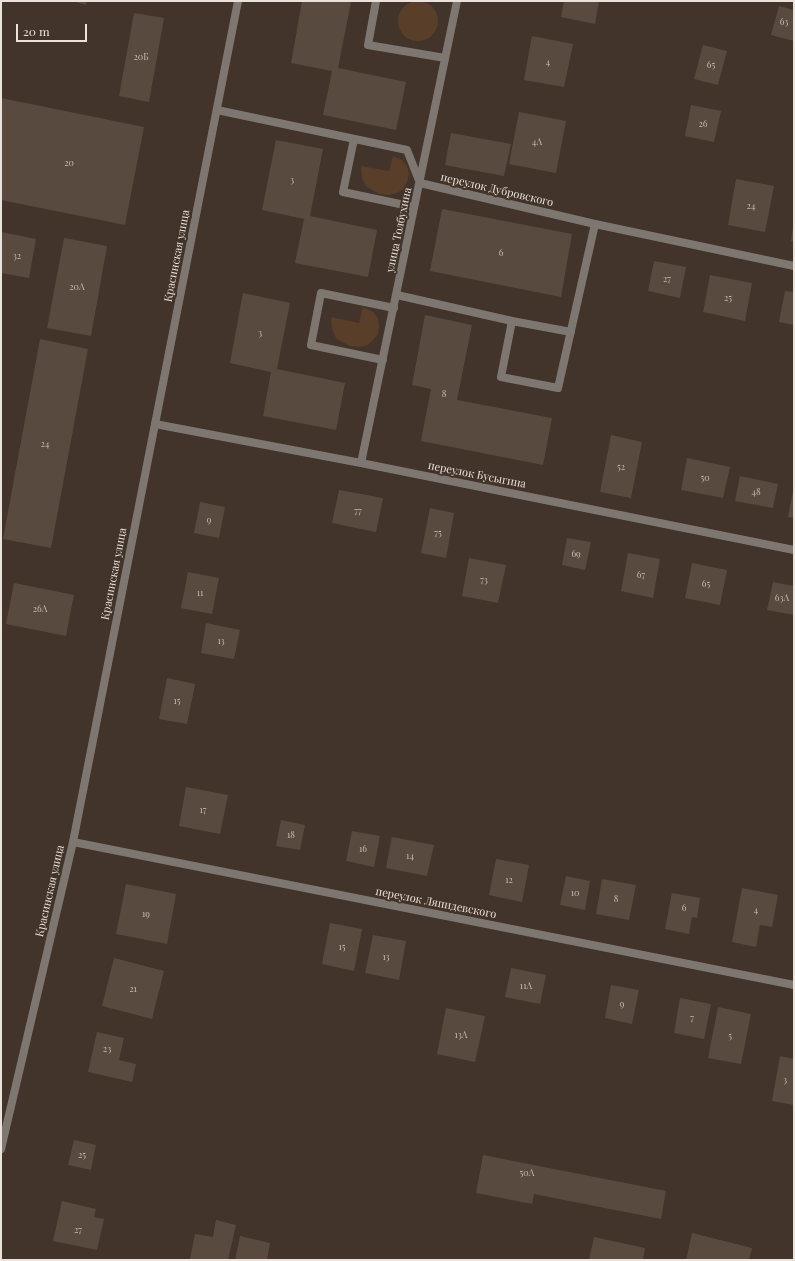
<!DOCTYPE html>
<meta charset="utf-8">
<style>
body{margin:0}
#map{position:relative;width:795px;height:1261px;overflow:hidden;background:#42342a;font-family:"Playfair Display",serif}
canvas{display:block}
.frame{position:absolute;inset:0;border:2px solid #ebe2db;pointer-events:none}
.scale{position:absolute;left:16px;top:24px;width:71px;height:18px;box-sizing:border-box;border:2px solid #ebe2db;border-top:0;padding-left:5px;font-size:12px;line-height:14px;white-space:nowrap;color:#ebe2db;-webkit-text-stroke:3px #42342a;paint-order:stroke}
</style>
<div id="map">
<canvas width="795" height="1261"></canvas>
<div class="frame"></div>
<div class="scale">20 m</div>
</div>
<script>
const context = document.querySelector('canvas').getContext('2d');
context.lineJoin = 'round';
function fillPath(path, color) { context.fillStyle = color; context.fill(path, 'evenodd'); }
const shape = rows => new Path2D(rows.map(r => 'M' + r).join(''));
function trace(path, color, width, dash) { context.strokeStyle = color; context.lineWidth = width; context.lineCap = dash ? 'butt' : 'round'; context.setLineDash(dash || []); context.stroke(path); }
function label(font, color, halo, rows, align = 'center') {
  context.font = font + ' "Playfair Display",serif'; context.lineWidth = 4; context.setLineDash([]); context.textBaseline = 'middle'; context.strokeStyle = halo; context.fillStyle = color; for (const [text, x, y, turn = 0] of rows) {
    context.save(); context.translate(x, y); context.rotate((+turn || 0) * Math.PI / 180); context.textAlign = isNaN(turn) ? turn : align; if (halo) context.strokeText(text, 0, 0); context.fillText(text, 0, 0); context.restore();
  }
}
fillPath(shape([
 '398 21a20 20 0 1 1 40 0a20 20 0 1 1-40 0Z',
 [393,156,403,161,407,166,409,174,407,182,403,189,397,193,389,195,380,194,372,190,366,186,362,178,361,166,389,171],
 [363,307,373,312,378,318,379,326,378,334,373,340,368,345,359,347,350,346,342,342,336,338,332,329,331,317,359,323]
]), '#593e2a');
fillPath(shape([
 [72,1,87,1,86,5],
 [302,1,351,2,338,68,406,82,396,130,323,115,332,71,291,63],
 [564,1,599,1,595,24,561,17],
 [779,6,794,10,794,41,771,35],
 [134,13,164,18,149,102,119,96],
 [532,36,573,44,564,87,524,80],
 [703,45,727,51,718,85,694,79],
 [1,98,144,127,125,225,1,200],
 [691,105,721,111,714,142,685,136],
 [519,112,566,121,556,173,509,164],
 [451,133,511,144,504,176,445,165],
 [276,140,323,149,310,216,377,230,368,277,295,263,304,219,262,210],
 [736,179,774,186,765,232,728,225],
 [442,209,572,234,561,297,430,271],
 [793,227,794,228,794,241,791,241],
 [1,232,36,239,29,278,1,273],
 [64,238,107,246,91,336,47,328],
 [654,261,686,267,680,298,648,291],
 [710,275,752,283,745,321,703,312],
 [785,291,794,292,794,325,779,322],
 [243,293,290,303,277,369,345,383,336,430,263,416,271,372,230,363],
 [425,315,472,325,457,400,552,418,543,465,421,441,431,389,412,385],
 [40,339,88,349,51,548,3,539],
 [611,435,642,442,631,498,600,492],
 [687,458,730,467,723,498,681,490],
 [740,476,778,484,773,508,735,501],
 [339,490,383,498,376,532,332,523],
 [793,491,794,491,794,518,788,517],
 [200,502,225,507,219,538,194,533],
 [430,508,454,513,446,558,421,553],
 [567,538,591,542,585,570,562,565],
 [628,553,660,559,653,598,621,591],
 [469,558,506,565,498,603,462,596],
 [692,563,727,570,720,605,685,598],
 [188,572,219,578,212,614,181,608],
 [773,582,794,586,794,615,767,610],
 [14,583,74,595,66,636,6,624],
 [206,623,240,630,234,659,201,653],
 [167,678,195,684,187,724,159,719],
 [186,787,228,795,220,834,179,826],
 [281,820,305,825,300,850,276,846],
 [352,831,380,836,374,867,346,861],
 [392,837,434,845,427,876,386,868],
 [496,859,529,865,522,902,489,895],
 [566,876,590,881,585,910,560,905],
 [602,879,636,885,629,920,596,914],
 [126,884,176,894,167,944,116,934],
 [742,888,778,895,772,927,760,925,756,947,732,942],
 [672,893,700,898,697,918,692,917,689,934,665,929],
 [330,923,362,929,354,971,322,964],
 [373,935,406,941,399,980,365,973],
 [114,958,164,971,152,1019,102,1006],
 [511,968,546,975,540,1004,505,997],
 [611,985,639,990,632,1024,605,1018],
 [680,998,711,1004,704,1039,674,1033],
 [718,1007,751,1014,741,1064,708,1058],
 [446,1008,485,1016,475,1062,437,1054],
 [97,1032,124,1038,119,1060,136,1064,132,1082,88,1072],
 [780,1056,794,1059,794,1105,772,1101],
 [74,1140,96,1145,91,1170,68,1165],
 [483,1155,666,1191,661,1219,534,1194,532,1204,476,1193],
 [62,1201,96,1209,94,1217,104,1219,97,1250,53,1241],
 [216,1220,236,1225,228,1260,190,1259,195,1234,213,1237],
 [692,1233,752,1248,749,1260,686,1260],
 [240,1236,270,1243,267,1260,235,1260],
 [594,1237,645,1248,643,1260,589,1260]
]), '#594a3f');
trace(shape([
 [376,1,368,45,445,58],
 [354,139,343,192,414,207],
 [397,295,512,321,501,377,558,388,595,224],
 [512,321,571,332],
 [383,360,311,345,321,293,394,308]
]), '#7e7771', 8);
trace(shape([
 [217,110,407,150,420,183,595,224,794,266],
 [155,424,361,463,794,550],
 [361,463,457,1],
 [73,842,794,985]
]), '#7e7771', 8);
trace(shape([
 [1,1149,73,842,238,1]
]), '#7e7771', 8);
label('9px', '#c6bcb4', null, [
 ["63",784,22],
 ["20Б",141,57],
 ["4",548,62],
 ["65",711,65],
 ["26",703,124],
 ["4А",537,142],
 ["20",69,163],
 ["3",292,180],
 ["24",751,206],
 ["6",501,253],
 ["32",17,256],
 ["27",667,279],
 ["20А",77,287],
 ["25",728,298],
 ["3",260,333],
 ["8",444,394],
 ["24",45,444],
 ["52",621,467],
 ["50",705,478],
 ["48",756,492],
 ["77",358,511],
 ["9",209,520],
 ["75",438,533],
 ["69",576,554],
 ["67",641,575],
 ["73",484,580],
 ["65",706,584],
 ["11",200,593],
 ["63А",782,598],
 ["26А",40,609],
 ["13",221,641],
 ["15",177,701],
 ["17",203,810],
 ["18",291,835],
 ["16",363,849],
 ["14",410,856],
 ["12",509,880],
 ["10",575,893],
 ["8",616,899],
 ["6",684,908],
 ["4",756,910],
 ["19",146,914],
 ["15",342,947],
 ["13",386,957],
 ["11А",526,986],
 ["21",133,989],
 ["9",622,1004],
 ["7",692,1018],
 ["13А",461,1035],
 ["5",730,1036],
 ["23",107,1049],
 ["3",785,1080],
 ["25",82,1155],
 ["50А",527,1173],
 ["27",78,1230]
]);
label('11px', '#ebe2db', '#42342a', [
 ["переулок Дубровского",497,190,13],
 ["улица Толбухина",399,230,-78],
 ["Красинская улица",177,256,-79],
 ["переулок Бусыгина",477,475,11],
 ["Красинская улица",114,574,-79],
 ["Красинская улица",50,891,-77],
 ["переулок Ляпидевского",436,903,11]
]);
</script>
